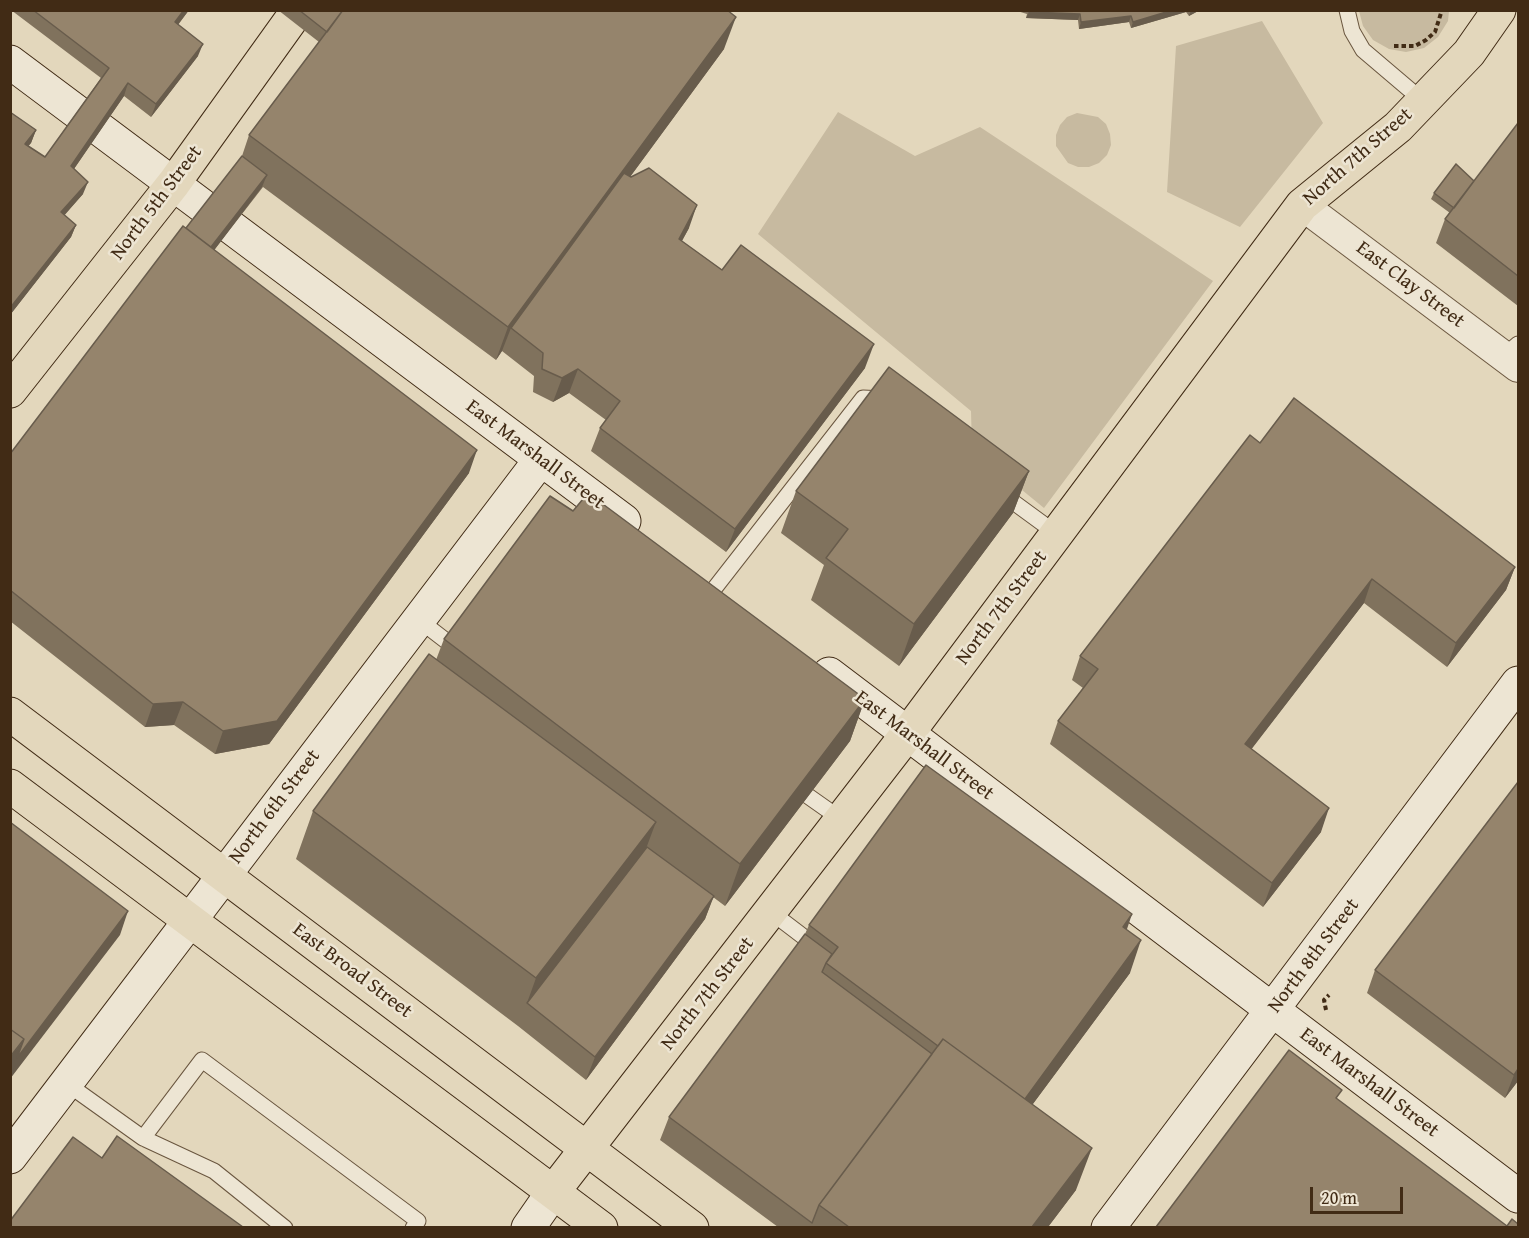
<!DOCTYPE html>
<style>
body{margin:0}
#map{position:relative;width:1529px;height:1238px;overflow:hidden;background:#e3d7bc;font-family:"Gentium Book Plus",serif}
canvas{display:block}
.frame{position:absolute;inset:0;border:12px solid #412b15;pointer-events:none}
.scale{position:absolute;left:1310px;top:1187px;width:93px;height:27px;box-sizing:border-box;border:3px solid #412b15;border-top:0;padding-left:8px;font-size:18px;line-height:21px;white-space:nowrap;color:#412b15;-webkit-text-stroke:4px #ede5d3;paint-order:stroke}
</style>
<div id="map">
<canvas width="1529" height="1238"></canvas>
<div class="frame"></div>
<div class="scale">20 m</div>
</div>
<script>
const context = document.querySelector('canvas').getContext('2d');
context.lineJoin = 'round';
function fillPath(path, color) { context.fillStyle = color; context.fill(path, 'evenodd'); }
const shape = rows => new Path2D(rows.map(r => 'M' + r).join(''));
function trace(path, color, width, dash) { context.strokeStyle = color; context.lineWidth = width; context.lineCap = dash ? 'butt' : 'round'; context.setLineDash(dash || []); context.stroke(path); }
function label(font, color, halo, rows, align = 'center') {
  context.font = font + ' "Gentium Book Plus",serif'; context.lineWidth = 5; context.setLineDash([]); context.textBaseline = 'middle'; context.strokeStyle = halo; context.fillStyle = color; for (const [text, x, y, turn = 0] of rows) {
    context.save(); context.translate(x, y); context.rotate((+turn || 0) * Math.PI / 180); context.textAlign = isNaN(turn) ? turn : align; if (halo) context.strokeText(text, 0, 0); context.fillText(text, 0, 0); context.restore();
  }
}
fillPath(shape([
 [1359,11,1359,10,1449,11,1448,21,1438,37,1424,48,1406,52,1389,49,1373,40,1363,26],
 [1262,21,1323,123,1240,227,1167,192,1176,46],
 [838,112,915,156,980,127,1213,281,1044,508,972,449,971,411,758,234],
 [1077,113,1098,117,1106,124,1110,134,1111,145,1107,155,1099,163,1089,167,1078,167,1068,163,1056,146,1056,135,1060,125,1067,117]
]), '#c7baa0');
const lane = shape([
 [1347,10,1352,31,1363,50,1423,101],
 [1504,356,1518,344],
 [1001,493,1057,534],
 [714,589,863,398,884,399],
 [419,620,454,647],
 [808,796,842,820],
 [771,912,809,941],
 [66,1083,143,1138,202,1060,418,1221,413,1228],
 [143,1138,214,1171,285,1228]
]);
const street = shape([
 [1302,205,1518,367]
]);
const secondary = shape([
 [10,62,624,521],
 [829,674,1518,1196],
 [10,1157,541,459],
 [528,1228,553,1192],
 [1108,1228,1518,683]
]);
const primary = shape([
 [10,391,174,183,298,10],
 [10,714,692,1228],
 [10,786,601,1228],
 [553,1192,908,733,1302,205,1398,127,1469,53,1499,10]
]);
trace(lane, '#6a563f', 17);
trace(street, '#6a563f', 32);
trace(secondary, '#412b15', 35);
trace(primary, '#412b15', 35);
trace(shape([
 [1394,46,1415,46,1426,40,1435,32,1442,10],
 [1326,1010,1324,1000,1329,995]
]), '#412b15', 4, [4.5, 3]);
trace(lane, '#ede5d3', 15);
trace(street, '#ede5d3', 30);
trace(secondary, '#ede5d3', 33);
trace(primary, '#e3d7bc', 33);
fillPath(shape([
 [11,10,189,10,178,25,198,56,151,117,124,96,74,169,83,194,64,215,76,225,71,237,10,315,10,112,36,130,31,143,28,146,45,157,101,78],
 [278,10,727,10,724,49,630,177,689,228,682,241,722,270,865,368,726,552,591,451,600,428,606,420,569,393,553,402,533,392,534,376,502,351,496,360,263,187,214,250,469,473,269,744,215,754,174,725,145,727,10,621,10,454,242,156,249,135,319,42],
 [1014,10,1200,10,1189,16,1186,12,1131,28,1129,22,1079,29,1078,20,1026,18,1027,14],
 [1518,123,1518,306,1436,243,1445,219,1450,213,1431,199,1434,193,1474,181],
 [1260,443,1515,567,1506,590,1447,667,1364,603,1251,749,1321,832,1263,907,1050,744,1058,721,1083,688,1072,680,1080,656],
 [1029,471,1013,513,899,666,811,600,824,565,781,533,796,491],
 [444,639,865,699,850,741,725,906,713,897,705,919,586,1080,518,1026,296,859,313,811,436,660],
 [1518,782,1518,1081,1505,1098,1367,993,1375,970],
 [809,925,1127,929,1130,973,1032,1105,1076,1190,1048,1227,778,1227,660,1140,669,1117,805,934]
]), '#80725d');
fillPath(shape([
 [184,10,189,10,170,35,175,22],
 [1173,10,1187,10,1186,12,1131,28,1133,22],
 [1191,10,1200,10,1189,16],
 [1029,12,1080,14,1078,20,1026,18],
 [1131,16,1129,22,1079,29,1081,22],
 [736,17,724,49,516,332,511,328,502,351,496,360,508,327],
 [203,44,198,56,151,117,156,104],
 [128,83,124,96,67,179,71,166],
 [36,130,31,143,20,156,25,144],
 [267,175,262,187,200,269,204,256],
 [88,182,83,194,56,225,61,212],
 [697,205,689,228,670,262,679,239],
 [76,225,71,237,10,315,10,308],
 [874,344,865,368,726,552,735,529],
 [578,369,569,393,553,402,562,378],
 [477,450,469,473,269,744,215,754,223,731],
 [1029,471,1013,513,899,666,914,624],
 [1515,567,1506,590,1447,667,1456,643],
 [1372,579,1364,603,1237,768,1245,744],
 [865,699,850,741,725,906,740,864],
 [183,702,174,725,145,727,153,704],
 [1329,808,1321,832,1263,907,1272,883],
 [656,822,638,870,527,1003,536,978],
 [714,896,705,919,586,1080,595,1057],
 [128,911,120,935,10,1079,10,1057],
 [1132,914,1121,947,1123,927],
 [1141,940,1130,973,1007,1139,1019,1106],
 [1518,1069,1518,1081,1505,1098,1514,1075],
 [1092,1148,1076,1190,1048,1227,1032,1227]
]), '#685c4c');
const building = shape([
 [33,10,184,10,175,22,203,44,156,104,128,83,71,166,88,182,61,212,76,225,10,308,10,112,36,130,25,144,45,157,109,68,33,10],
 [299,10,343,10,327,32,299,10],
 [343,10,727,10,736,17,508,327,249,135,343,10],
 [1029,10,1173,10,1133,22,1131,16,1081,22,1080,14,1029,12,1029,10],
 [1518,123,1518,276,1445,219,1518,123],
 [242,156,267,175,211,247,186,228,242,156],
 [1456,164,1474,181,1454,208,1434,193,1456,164],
 [649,168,697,205,679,239,722,270,741,245,874,344,735,529,600,428,620,401,578,369,562,378,542,369,543,353,511,328,624,173,631,177,649,168],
 [183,226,477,450,277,721,223,731,183,702,153,704,10,590,10,454,183,226],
 [889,367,1029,471,914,624,826,558,848,529,796,491,889,367],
 [1294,398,1515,567,1456,643,1372,579,1245,744,1329,808,1272,883,1058,721,1098,669,1080,656,1250,435,1260,443,1294,398],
 [588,493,865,699,740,864,444,639,550,496,573,511,588,493],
 [429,654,656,822,536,978,313,811,429,654],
 [926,765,1132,914,1123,927,1141,940,1025,1099,943,1039,938,1046,826,963,838,947,809,925,926,765],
 [1518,782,1518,1069,1514,1075,1375,970,1518,782],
 [10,822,128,911,17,1058,24,1039,10,1029,10,822],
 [647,847,714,896,595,1057,527,1003,647,847],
 [805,934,832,954,826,963,822,972,932,1054,819,1205,812,1223,669,1117,805,934],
 [10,1029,24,1039,10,1057,10,1029],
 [943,1039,1092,1148,1032,1227,849,1227,819,1205,943,1039],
 [1289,1050,1342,1090,1336,1098,1507,1226,1512,1219,1518,1224,1518,1227,1156,1227,1289,1050],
 [117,1136,243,1227,10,1227,10,1221,73,1137,102,1158,117,1136]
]);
fillPath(building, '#95846c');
trace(building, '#685c4c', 1.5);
label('20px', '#412b15', '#ede5d3', [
 ["North 7th Street",1358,157,-41],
 ["North 5th Street",157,203,-53],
 ["East Clay Street",1410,285,37],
 ["East Marshall Street",535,455,37],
 ["North 7th Street",1002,608,-53],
 ["East Marshall Street",924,746,37],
 ["North 6th Street",275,807,-53],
 ["North 8th Street",1314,956,-53],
 ["East Broad Street",352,971,37],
 ["North 7th Street",708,994,-52],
 ["East Marshall Street",1369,1083,37]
]);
</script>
